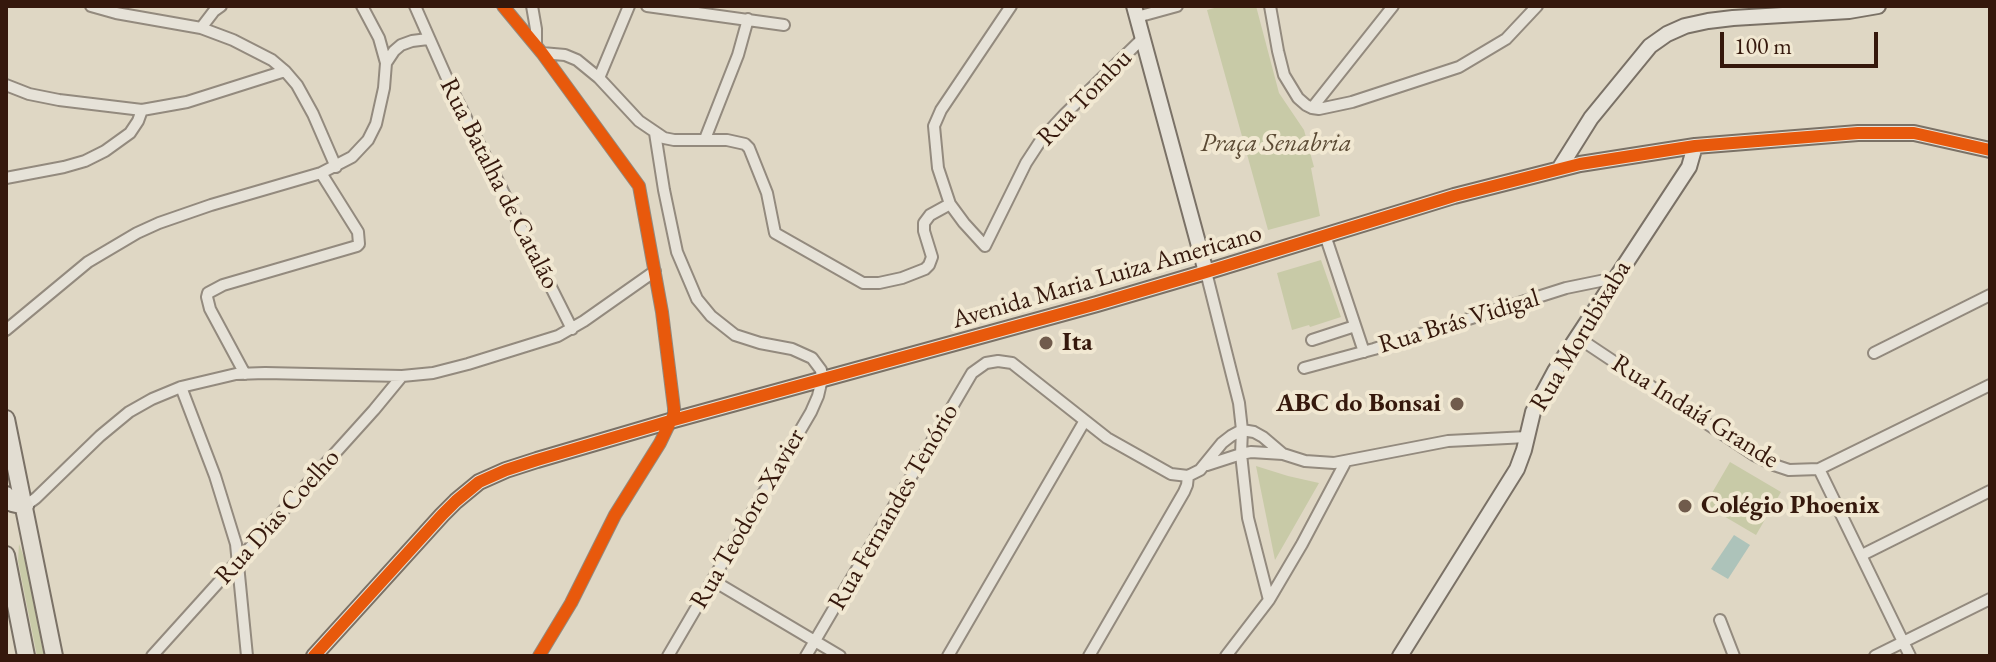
<!DOCTYPE html>
<meta charset="utf-8">
<style>
body{margin:0}
#map{position:relative;width:1996px;height:662px;overflow:hidden;background:#dfd7c4;font-family:"EB Garamond",serif}
canvas{display:block}
.frame{position:absolute;inset:0;border:8px solid #35180c;pointer-events:none}
.scale{position:absolute;left:1720px;top:32px;width:158px;height:36px;box-sizing:border-box;border:4px solid #35180c;border-top:0;padding-left:10px;font-size:24px;line-height:28px;white-space:nowrap;color:#35180c;-webkit-text-stroke:6px #f1e8d2;paint-order:stroke}
</style>
<div id="map">
<canvas width="1996" height="662"></canvas>
<div class="frame"></div>
<div class="scale">100 m</div>
</div>
<script>
const context = document.querySelector('canvas').getContext('2d');
context.lineJoin = 'round';
function fillPath(path, color) { context.fillStyle = color; context.fill(path, 'evenodd'); }
const shape = rows => new Path2D(rows.map(r => 'M' + r).join(''));
function trace(path, color, width, dash) { context.strokeStyle = color; context.lineWidth = width; context.lineCap = dash ? 'butt' : 'round'; context.setLineDash(dash || []); context.stroke(path); }
function label(font, color, halo, rows, align = 'center') {
  context.font = font + ' "EB Garamond",serif'; context.lineWidth = 8; context.setLineDash([]); context.textBaseline = 'middle'; context.strokeStyle = halo; context.fillStyle = color; for (const [text, x, y, turn = 0] of rows) {
    context.save(); context.translate(x, y); context.rotate((+turn || 0) * Math.PI / 180); context.textAlign = isNaN(turn) ? turn : align; if (halo) context.strokeText(text, 0, 0); context.fillText(text, 0, 0); context.restore();
  }
}
fillPath(shape([
 [1222,6,1256,6,1279,93,1304,130,1314,167,1311,168,1320,216,1268,230,1207,10],
 [1321,260,1341,317,1310,327,1309,325,1292,330,1277,273],
 [1730,462,1781,492,1756,535,1705,505],
 [1256,466,1288,476,1319,483,1275,560],
 [19,544,25,560,44,656,37,656,18,561]
]), '#c8caa7');
fillPath(shape([
 [1734,535,1750,545,1728,579,1711,569]
]), '#adc3ba');
const street = shape([
 [91,6,116,13,201,28,233,40,272,60,285,71,297,85,313,114,336,167],
 [415,6,453,92,572,329],
 [503,6,542,53,639,186,662,312,674,408,674,414,660,443,615,515,571,603,539,656],
 [532,6,536,29,536,44],
 [647,6,784,25],
 [1011,6,941,110,934,126,938,168,950,204,964,223,985,246,1026,163,1041,140,1065,114,1143,38],
 [1270,6,1278,51,1284,75,1298,98,1306,105,1312,108],
 [1137,17,1177,6],
 [201,28,214,11,221,6],
 [542,53,565,55,577,60,599,78,639,121,664,138,674,140,727,140,745,144,749,148,767,193,775,233,863,283,879,283,902,278,925,269,929,265,932,257,924,231,924,223,930,215,950,204],
 [386,63,394,51,401,45,412,41,428,39],
 [599,78,629,6],
 [6,85,29,94,59,100,142,110,187,102,285,71],
 [1312,108,1319,109,1352,102,1459,67,1506,39,1537,6],
 [1312,108,1393,6],
 [655,133,664,190,677,252,697,299,711,316,735,335,760,343,792,349,812,358,821,370,822,379,818,396,811,412,668,656],
 [705,139,738,55,748,19],
 [6,178,64,167,85,161,105,151,130,133,138,121,142,110],
 [1325,235,1364,352],
 [1206,272,1239,403,1242,430,1241,454,1248,518,1269,600],
 [6,330,88,262,137,233,159,223,211,205,321,173,352,157,368,140,376,124,384,88,386,63,379,38,362,6],
 [1577,337,1754,455,1774,465,1789,470,1819,469,1990,385],
 [1312,340,1355,326],
 [1874,353,1990,295],
 [1304,368,1374,349,1566,288,1615,278],
 [245,374,210,309,207,297,208,293,223,285,357,246,359,244,358,232,321,173],
 [181,387,215,476,236,544,247,656],
 [1207,465,1241,454,1251,452,1283,454,1305,461,1334,463,1448,441,1527,437],
 [1819,469,1910,656],
 [25,506,36,498,100,436,129,412,152,399,181,387,236,374,265,373,402,376,433,373,468,364,558,336,584,321,655,271],
 [1862,555,1990,491],
 [712,580,840,656],
 [1720,620,1734,656],
 [152,656,374,410,402,376],
 [806,656,972,373,986,363,998,361,1012,363,1107,438,1171,474,1188,476,1200,470,1222,443,1231,436,1242,430,1254,432,1263,437,1283,454],
 [948,656,1084,422],
 [1089,656,1184,492,1187,485,1188,476],
 [1226,656,1269,600,1302,544,1346,461],
 [1875,656,1990,599]
]);
const secondary = shape([
 [1134,6,1206,272],
 [1559,169,1591,118,1650,46,1667,34,1685,26,1708,21,1733,18,1849,11,1878,6],
 [314,656,442,515,456,501,479,482,506,470,537,460,670,421,1097,304,1206,272,1454,196,1580,164,1695,146,1858,133,1914,133,1990,150],
 [1400,656,1517,469,1524,450,1533,412,1555,371,1689,167,1695,146]
]);
const primary = shape([
 [6,419,54,656],
 [6,495,12,503,25,506],
 [6,555,26,656]
]);
trace(street, '#938a7e', 14);
trace(secondary, '#7a7166', 18);
trace(primary, '#7a7166', 20);
trace(street, '#e6e2d8', 10);
trace(secondary, '#e6e2d8', 14);
trace(primary, '#e2ddd2', 16);
trace(shape([
 [503,6,542,53,639,186,662,312,674,408,674,414,660,443,615,515,571,603,539,656],
 [314,656,442,515,456,501,479,482,506,470,537,460,670,421,1097,304,1206,272,1454,196,1580,164,1695,146,1858,133,1914,133,1990,150]
]), '#e8590c', 12);
for (const [x, y, r, color] of [
 [1046,343,8,"#705b4c"],
 [1457,404,8,"#705b4c"],
 [1685,506,8,"#705b4c"]
]) { const dot = new Path2D(); dot.arc(x, y, r, 0, 2 * Math.PI); context.fillStyle = color; context.fill(dot); trace(dot, '#f1e8d2', 3); }
label('26px', '#35180c', '#f1e8d2', [
 ["Rua Tombu",1085,98,-46],
 ["Rua Batalha de Catalão",499,184,63],
 ["Avenida Maria Luiza Americano",1107,277,-16],
 ["Rua Brás Vidigal",1459,322,-17],
 ["Rua Morubixaba",1581,336,-59],
 ["Rua Indaiá Grande",1695,412,32],
 ["Rua Fernandes Tenório",894,507,-60],
 ["Rua Dias Coelho",278,517,-48],
 ["Rua Teodoro Xavier",748,519,-60]
]);
label('italic 26px', '#5b4a34', '#f1e8d2', [
 ["Praça Senabria",1276,144]
]);
label('bold 26px', '#35180c', '#f1e8d2', [
 ["Ita",1062,343],
 ["ABC do Bonsai",1441,404,"right"],
 ["Colégio Phoenix",1701,506]
], 'left');
</script>
